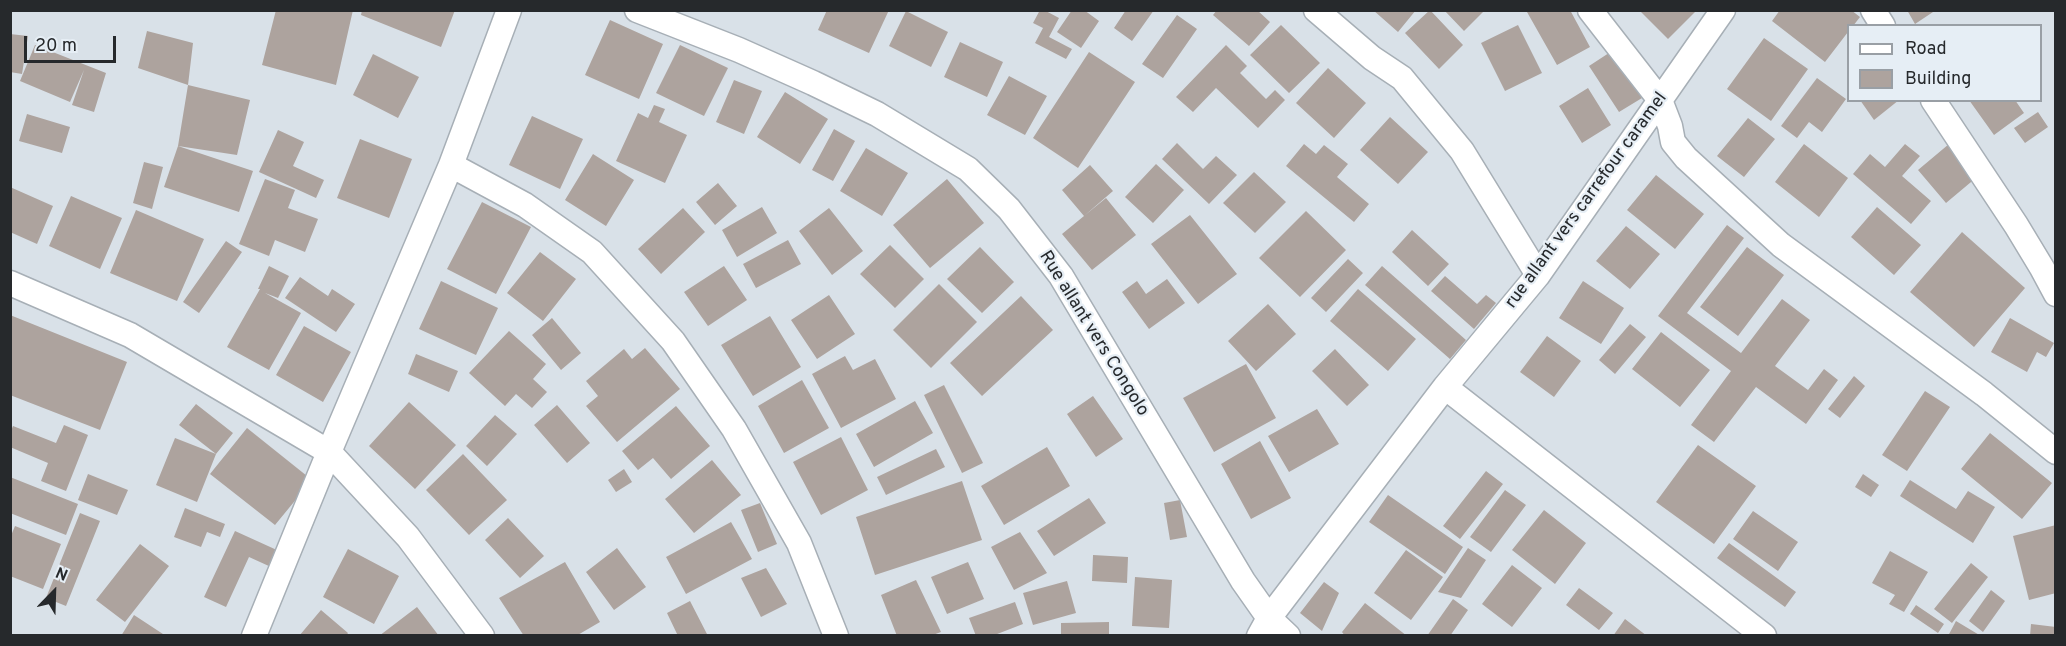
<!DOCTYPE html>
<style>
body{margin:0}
#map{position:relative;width:2066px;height:646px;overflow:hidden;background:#d9e1e8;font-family:Overpass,sans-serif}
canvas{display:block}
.frame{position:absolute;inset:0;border:12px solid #26292c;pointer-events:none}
.legend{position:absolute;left:1847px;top:24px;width:195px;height:78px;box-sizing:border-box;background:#e6eef5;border:2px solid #999fa5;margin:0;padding:8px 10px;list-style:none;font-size:18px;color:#26292c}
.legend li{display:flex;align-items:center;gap:12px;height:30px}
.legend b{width:30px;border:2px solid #999fa5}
.north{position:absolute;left:24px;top:562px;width:60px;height:60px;-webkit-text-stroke:4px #e6eef5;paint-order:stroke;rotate:23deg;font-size:16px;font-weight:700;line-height:24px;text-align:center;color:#26292c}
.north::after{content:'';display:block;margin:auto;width:21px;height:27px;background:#26292c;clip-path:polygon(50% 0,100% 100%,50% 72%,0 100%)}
.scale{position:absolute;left:24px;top:36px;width:92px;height:27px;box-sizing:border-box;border:3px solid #26292c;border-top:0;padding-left:8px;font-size:18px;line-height:21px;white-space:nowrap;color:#26292c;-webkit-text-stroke:4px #e6eef5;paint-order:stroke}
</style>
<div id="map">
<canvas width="2066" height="646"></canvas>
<div class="frame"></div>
<ul class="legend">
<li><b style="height:8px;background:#fff"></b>Road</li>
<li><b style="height:16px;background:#ada39e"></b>Building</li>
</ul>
<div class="north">N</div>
<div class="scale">20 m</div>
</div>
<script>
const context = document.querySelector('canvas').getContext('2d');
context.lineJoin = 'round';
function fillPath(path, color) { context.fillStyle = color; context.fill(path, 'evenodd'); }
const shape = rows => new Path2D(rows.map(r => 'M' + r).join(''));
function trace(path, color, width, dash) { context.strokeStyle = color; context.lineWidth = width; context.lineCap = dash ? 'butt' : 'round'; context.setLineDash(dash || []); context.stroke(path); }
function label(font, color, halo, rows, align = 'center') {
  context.font = font + ' Overpass,sans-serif'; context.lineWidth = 4.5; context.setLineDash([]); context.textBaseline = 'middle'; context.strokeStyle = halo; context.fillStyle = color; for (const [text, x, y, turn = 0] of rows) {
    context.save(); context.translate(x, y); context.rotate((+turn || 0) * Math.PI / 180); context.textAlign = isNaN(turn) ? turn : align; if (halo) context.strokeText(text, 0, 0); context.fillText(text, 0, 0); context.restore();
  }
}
fillPath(shape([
 [276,10,353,10,336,85,262,65],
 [362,10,455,10,441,47,361,15],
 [827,10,889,10,869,53,818,30],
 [1040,10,1044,10,1059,18,1049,37,1072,49,1066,59,1035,43,1043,28,1033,23],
 [1072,10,1084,10,1099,21,1081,48,1057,32],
 [1126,10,1154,10,1132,41,1114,28],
 [1217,10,1257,10,1270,22,1249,46,1213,15],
 [1373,10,1416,10,1398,32],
 [1430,10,1463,45,1439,69,1405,33],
 [1444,10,1485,10,1464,31],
 [1530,10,1570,10,1590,47,1557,65,1527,12],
 [1639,10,1697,10,1668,39],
 [1780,10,1851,10,1860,17,1853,26,1848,26,1848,32,1825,62,1772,21],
 [1907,10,1936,10,1915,24],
 [906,11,948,32,931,67,889,46],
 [1177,15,1197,29,1163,78,1142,64],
 [610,20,663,44,639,99,585,75],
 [1281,25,1320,63,1289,93,1250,55],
 [1518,25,1542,73,1505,91,1481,43],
 [147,31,193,43,188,85,138,68],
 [10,34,28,36,22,74,10,72],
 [1764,38,1808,69,1771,121,1727,89],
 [960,42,1003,62,987,97,944,77],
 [35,45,106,73,94,112,72,105,84,70,70,102,20,81],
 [680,45,728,68,704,116,656,93],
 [1226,45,1247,66,1240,73,1266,99,1275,90,1285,100,1258,128,1216,88,1193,112,1176,97],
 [1612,51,1642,98,1619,112,1589,66],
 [1089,52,1135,82,1078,168,1033,138],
 [373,54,419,77,398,118,353,95],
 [1328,68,1366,103,1334,138,1296,103],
 [1009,76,1047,96,1025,135,987,115],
 [1817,78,1846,99,1822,132,1809,122,1797,138,1781,126],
 [734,80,762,91,744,134,716,122],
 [188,85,250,100,237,155,178,146,253,171,239,212,164,187,178,146],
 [1588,88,1611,125,1582,143,1559,106],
 [785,92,828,119,800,164,757,137],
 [1860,100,1899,100,1874,120],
 [1969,100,2015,100,2024,113,1994,135],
 [654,105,665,109,659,122,687,135,665,183,616,161,638,113,648,118],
 [2038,112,2048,127,2025,143,2014,128],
 [27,114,70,127,62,153,19,141],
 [532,116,583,139,560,189,509,165],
 [1390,117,1428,152,1398,184,1360,150],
 [1748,118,1775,139,1744,177,1717,156],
 [834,129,855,141,833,181,812,170],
 [278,130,304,142,293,166,324,180,316,198,259,172],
 [360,139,412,159,389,218,337,198],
 [1177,143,1203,169,1216,156,1237,175,1209,204,1162,159],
 [1304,144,1316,154,1324,145,1348,164,1337,177,1369,204,1354,222,1286,166],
 [1804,144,1848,178,1819,217,1775,182],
 [1905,144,1920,156,1902,176,1931,201,1911,224,1853,174,1870,154,1885,167],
 [1949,144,1977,177,1946,203,1918,170],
 [866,148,908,173,882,216,840,191],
 [593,154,634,180,606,226,565,200],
 [144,162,163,167,152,209,133,203],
 [1156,164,1184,190,1153,223,1125,197],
 [1090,165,1113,191,1084,216,1062,190],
 [1254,172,1286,202,1255,233,1223,203],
 [1656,175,1704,214,1675,249,1627,210],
 [265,179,295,190,288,208,318,219,305,252,275,240,269,256,239,244],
 [947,179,984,223,930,268,893,225],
 [718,183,737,206,715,225,696,202],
 [10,187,53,206,37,244,10,232],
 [71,196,122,218,100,269,49,246],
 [1106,198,1136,235,1092,270,1062,234],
 [482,202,531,227,496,294,447,269],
 [762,207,777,233,737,257,722,230],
 [1877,207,1921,245,1894,275,1851,237],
 [683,208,705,232,661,274,638,249],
 [829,208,863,251,832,275,799,231],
 [136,210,204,239,177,301,110,273],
 [1306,211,1346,250,1300,297,1259,258],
 [1190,215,1237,274,1198,304,1151,244],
 [1727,225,1744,238,1687,313,1741,353,1782,299,1810,320,1775,366,1808,390,1824,369,1838,380,1806,424,1756,387,1714,442,1691,425,1731,371,1658,316],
 [1626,226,1660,254,1630,289,1596,261],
 [1412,230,1449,264,1428,286,1392,252],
 [1962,232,2025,288,1974,347,1910,292],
 [788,240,801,264,756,288,743,264],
 [226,241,242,252,199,313,183,302],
 [890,245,924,279,895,308,860,274],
 [980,247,1014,282,982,313,947,279],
 [1747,247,1784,275,1738,336,1700,307],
 [540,252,576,279,543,321,507,293],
 [1348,259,1363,273,1326,312,1311,298],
 [269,266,289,276,278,298,265,293,301,313,269,370,227,347,260,289,258,289],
 [724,266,747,300,708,326,684,292],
 [1382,266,1466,340,1450,359,1365,285],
 [1445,276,1477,304,1486,295,1496,303,1474,329,1431,291],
 [300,277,328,296,332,289,355,304,336,332,285,298],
 [1167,279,1185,303,1149,329,1122,292,1137,281,1146,294],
 [441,281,498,308,476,355,419,329],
 [1583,281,1624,308,1601,344,1559,318],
 [939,284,977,322,931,368,893,330],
 [1358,289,1416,339,1388,371,1330,321],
 [829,295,855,334,817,359,791,320],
 [1021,296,1053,330,982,396,950,363],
 [1268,304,1296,334,1256,371,1228,341],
 [10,315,127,362,100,430,10,395],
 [770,316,801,367,753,396,721,345],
 [552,318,581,353,561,370,532,335],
 [2010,318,2054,343,2046,357,2037,352,2027,372,1991,352],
 [1630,324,1646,337,1615,374,1599,360],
 [304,326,351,352,323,402,276,375],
 [509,331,546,364,533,379,547,392,532,408,516,394,505,406,469,373],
 [1661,332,1710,370,1680,407,1632,369],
 [1547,336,1581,361,1554,397,1520,372],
 [645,348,680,389,617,442,586,406,598,396,586,381,624,349,632,359],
 [1335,349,1369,385,1347,406,1312,371],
 [416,354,458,371,449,392,408,374],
 [845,356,853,370,875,359,896,399,841,428,812,374],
 [1246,364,1276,418,1214,452,1183,398],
 [1854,376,1865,386,1840,418,1828,409],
 [802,380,829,428,784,453,758,406],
 [944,385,983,463,962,473,924,395],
 [1925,391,1950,407,1907,471,1882,455],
 [1093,396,1123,439,1096,457,1067,414],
 [915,401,933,433,874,467,856,434],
 [409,402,456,445,415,489,369,446],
 [196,404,233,433,216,454,197,502,156,485,175,438,216,454,179,425],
 [557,405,590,443,567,463,534,425],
 [676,406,710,446,671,479,653,458,638,470,622,451],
 [1317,409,1339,444,1289,472,1268,436],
 [495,415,517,434,487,466,466,446],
 [64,425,88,435,66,491,41,481,48,463,10,447,10,433,13,426,56,443],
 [247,428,312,480,275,525,210,474],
 [1990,433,2052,483,2022,519,1961,469],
 [841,437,868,490,821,515,793,462],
 [1260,441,1291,498,1251,519,1221,464],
 [1698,445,1756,486,1714,544,1656,502],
 [1047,447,1070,486,1004,525,981,486],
 [936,449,945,467,886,495,877,477],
 [463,454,507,500,469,535,426,490],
 [712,460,741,495,694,533,665,499],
 [624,469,632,482,616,492,608,480],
 [1486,471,1503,484,1460,539,1443,526],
 [88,474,128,490,117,515,78,500],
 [1863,474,1879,485,1871,497,1855,487],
 [10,477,78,504,66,535,10,513],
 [1910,480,1956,509,1968,491,1995,507,1973,543,1900,496],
 [962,481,982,540,875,575,856,517],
 [1505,490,1526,505,1491,552,1470,537],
 [1388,495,1463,547,1445,574,1369,522],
 [1089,498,1106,523,1054,556,1037,531],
 [1180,500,1187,537,1170,540,1164,503],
 [760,503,777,544,758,552,741,510],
 [185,508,225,524,220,537,207,532,201,547,174,537],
 [1544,510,1586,543,1555,584,1512,550],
 [1753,511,1798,542,1778,571,1733,539],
 [80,513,100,521,66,606,46,598],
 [508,518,544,556,520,578,485,540],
 [731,522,752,559,686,594,666,557],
 [2056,525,2056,593,2029,600,2013,536],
 [15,526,61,544,43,589,10,576,10,538],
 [235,531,279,551,271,567,249,557,226,607,204,597],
 [1020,532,1047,573,1014,590,991,547],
 [1729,543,1796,592,1785,607,1717,558],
 [140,544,169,566,125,622,96,600],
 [617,548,646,587,614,610,586,572],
 [1468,548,1486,560,1461,598,1438,592],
 [348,549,399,576,374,624,323,597],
 [1406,550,1443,577,1411,620,1374,593],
 [1890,551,1928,572,1904,612,1889,604,1895,595,1872,583],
 [1093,555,1128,557,1127,583,1092,581],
 [565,562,600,622,576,636,524,636,499,598],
 [968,562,984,599,947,614,931,577],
 [1971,563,1988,577,1952,623,1934,609],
 [1512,565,1542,588,1512,627,1482,604],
 [766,568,787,604,761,617,741,578],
 [1135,577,1172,580,1169,628,1132,626],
 [916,580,941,632,930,636,897,636,881,595],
 [1067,581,1076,613,1033,625,1023,593],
 [1324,582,1339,593,1322,631,1300,613],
 [1579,588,1613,613,1599,630,1566,605],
 [1991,590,2005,601,1983,632,1969,621],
 [1453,599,1468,610,1450,636,1427,636],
 [690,601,708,636,678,636,667,613],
 [1015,602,1023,624,992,636,976,636,969,618],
 [1365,603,1407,636,1345,636,1342,632],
 [1916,605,1944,624,1938,633,1910,614],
 [417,607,439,636,379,636],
 [321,610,348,633,346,636,299,636],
 [134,615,166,636,121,636],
 [1625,619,1647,636,1613,636],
 [1956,621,1981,636,1948,636],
 [1109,622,1109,636,1061,636,1061,623],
 [2031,624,2056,627,2056,636,2030,636]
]), '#ada39e');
const minor = shape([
 [637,10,739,50,813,83,877,114,968,169,1009,209,1061,276,1243,581,1269,618,1288,636],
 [1316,10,1372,58,1402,78,1462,151,1538,275],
 [1590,10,1660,100,1670,126,1673,142,1686,158,1781,245,1984,394,2056,452],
 [1873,10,1883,26],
 [1933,100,2016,225,2042,268,2056,294],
 [451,165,525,205,592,252,673,341,734,429,799,543,836,636],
 [10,283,130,335,329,452,451,165,509,10],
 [1445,387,1764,636],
 [254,636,329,452,408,537,482,636],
 [1259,636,1269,618,1445,387,1538,275,1723,10]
]);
trace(minor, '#a7afb6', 27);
trace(minor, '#fff', 24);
label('18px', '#26292c', '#e6eef5', [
 ["rue allant vers carrefour caramel",1587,201,-54],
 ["Rue allant vers Congolo",1093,334,58]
]);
</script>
